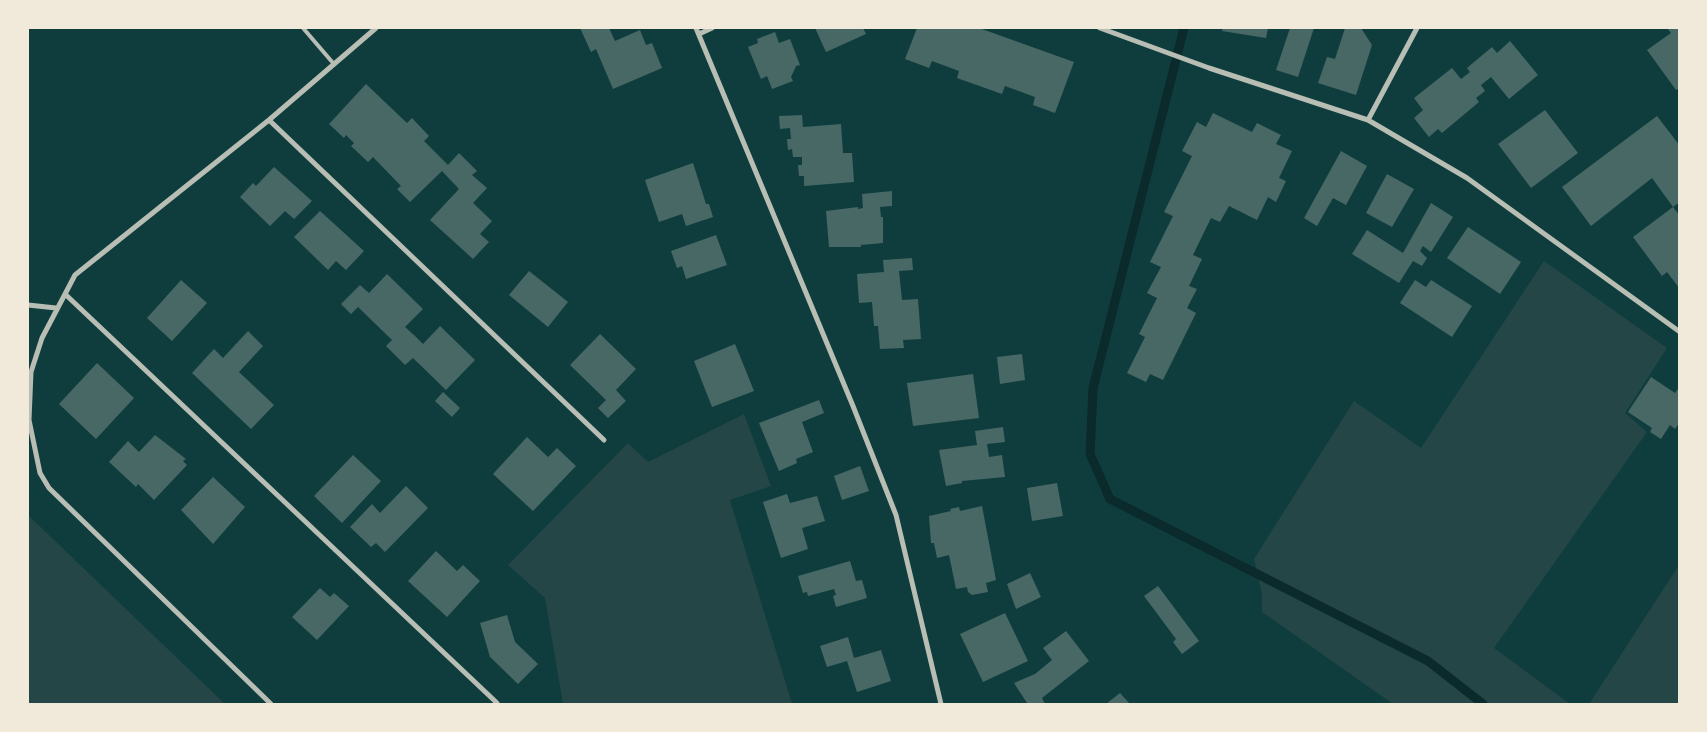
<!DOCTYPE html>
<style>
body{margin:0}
#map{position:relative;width:1707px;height:732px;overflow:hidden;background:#0f3d3e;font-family:Lora,serif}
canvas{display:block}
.frame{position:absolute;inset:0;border:29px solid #f1e9da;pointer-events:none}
</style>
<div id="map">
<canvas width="1707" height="732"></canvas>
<div class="frame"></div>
</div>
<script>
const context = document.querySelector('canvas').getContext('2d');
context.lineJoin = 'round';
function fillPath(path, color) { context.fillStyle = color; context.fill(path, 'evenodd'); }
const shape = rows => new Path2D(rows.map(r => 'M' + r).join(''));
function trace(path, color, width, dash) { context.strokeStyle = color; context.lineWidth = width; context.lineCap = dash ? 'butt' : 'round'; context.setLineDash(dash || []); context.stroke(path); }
fillPath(shape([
 [1544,261,1667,348,1625,413,1647,432,1494,648,1570,704,1393,704,1262,612,1262,594,1254,559,1354,401,1421,448],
 [744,414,771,486,730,500,792,704,563,704,545,598,508,565,628,443,648,462],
 [28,515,225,704,28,704],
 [1679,565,1679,704,1589,704]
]), '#244646');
trace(shape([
 [1184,28,1093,388,1090,454,1110,499,1428,661,1483,704]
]), '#0a2a2b', 9);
fillPath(shape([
 [580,28,609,28,615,41,640,30,646,45,652,43,662,68,613,89,596,49,591,52],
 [815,28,863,28,866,34,826,52],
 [917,28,979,28,1074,62,1055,113,1033,105,1035,97,1005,86,1002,94,957,78,959,71,932,61,929,68,905,59],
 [1223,28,1268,28,1266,38,1222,31],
 [1290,28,1314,28,1298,77,1276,70],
 [1345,28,1361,28,1372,45,1356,95,1318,83,1327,57,1335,59],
 [1667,28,1680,28,1680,88,1676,90,1647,50,1671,33],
 [775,32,779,43,790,39,800,65,796,66,791,77,793,81,772,89,767,76,761,79,748,47,758,43,757,39],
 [1510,41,1538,75,1509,99,1491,77,1481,85,1485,91,1476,98,1479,102,1442,133,1438,129,1429,137,1414,118,1423,110,1414,98,1452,68,1461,79,1470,72,1467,68,1492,47,1497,53],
 [366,84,407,123,412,118,429,136,424,141,448,165,459,153,477,171,472,175,487,188,473,203,492,221,480,234,489,242,473,259,430,220,459,189,442,171,410,202,397,189,401,186,373,157,368,162,351,146,354,143,346,135,344,138,329,124],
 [1545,110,1578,153,1531,188,1498,144],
 [1213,113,1252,132,1257,123,1281,135,1276,144,1292,151,1279,178,1286,181,1276,202,1268,197,1257,220,1229,206,1220,222,1211,218,1193,255,1202,259,1189,286,1197,289,1187,308,1196,313,1163,380,1150,374,1146,382,1127,373,1145,337,1139,334,1157,298,1147,293,1161,267,1150,262,1173,216,1164,212,1192,156,1182,151,1197,122,1206,127],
 [802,115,803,127,841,124,843,153,852,153,854,182,804,186,804,176,799,176,798,165,802,165,802,157,793,157,792,149,788,150,787,139,791,139,790,128,780,129,779,116],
 [1657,116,1680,146,1680,202,1673,207,1652,178,1591,226,1562,187],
 [1341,151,1367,166,1346,205,1333,198,1317,226,1304,218],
 [693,163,706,204,709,204,713,217,686,226,682,214,659,222,645,180],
 [274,167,312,201,294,219,285,211,270,226,240,197,253,183,256,186],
 [1387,174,1414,189,1392,227,1366,213],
 [892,191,892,206,880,207,881,217,883,217,883,243,861,245,861,247,829,247,826,211,858,207,858,209,863,208,862,194],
 [1431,203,1453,217,1431,252,1423,246,1420,251,1427,258,1422,266,1413,261,1399,283,1352,254,1367,230,1403,253],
 [1673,207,1680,216,1680,289,1667,272,1662,276,1633,237],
 [320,211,364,251,346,270,336,261,328,270,294,237],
 [1468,227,1521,262,1500,294,1447,258],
 [716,235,727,265,686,279,682,266,677,268,671,251],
 [912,258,913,270,899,271,902,300,918,299,921,339,903,340,904,348,880,349,878,326,874,326,872,302,859,303,857,274,884,272,883,260],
 [529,271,568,302,548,327,509,295],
 [387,274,423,309,405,327,415,336,423,344,440,326,475,360,446,390,413,358,405,365,386,346,392,340,358,307,351,314,341,304,360,285,369,293],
 [181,280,207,303,172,341,147,318],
 [1415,280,1426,287,1431,280,1472,306,1452,337,1400,303],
 [248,331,263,346,239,372,274,405,251,429,192,373,214,349,223,358],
 [600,334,636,369,616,390,626,401,608,418,598,408,606,400,570,365],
 [735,344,754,391,712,407,694,361],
 [1022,354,1025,380,1000,384,997,357],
 [97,363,134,398,96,439,59,404],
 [973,374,979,418,913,426,907,383],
 [1651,377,1675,393,1680,386,1680,422,1675,429,1670,425,1661,439,1650,432,1652,428,1628,412],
 [443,392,460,408,452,417,435,401],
 [819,400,824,413,802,422,813,452,796,459,797,463,779,471,759,423],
 [1003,427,1005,442,987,444,989,457,1002,455,1005,477,962,481,962,483,946,486,939,450,977,445,975,431],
 [155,435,186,459,183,461,187,465,154,500,138,484,136,487,109,462,128,441,139,452],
 [527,437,548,457,557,448,576,466,533,511,493,474],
 [353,455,381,481,342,523,314,496],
 [860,466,869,491,842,500,834,476],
 [213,477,245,507,213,544,181,510],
 [1057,483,1063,516,1032,521,1027,488],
 [406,486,428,508,385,552,376,543,371,547,350,527,372,504,380,513],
 [787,494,790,503,817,496,825,521,802,528,808,549,781,558,763,502],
 [982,506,996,580,986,583,988,592,972,595,968,592,967,587,956,589,949,555,937,558,934,543,931,543,929,516,951,511,950,509,959,507,960,511],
 [436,551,457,571,463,565,480,581,447,617,408,581],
 [850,561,856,581,862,580,867,598,836,607,833,596,836,595,834,589,808,596,807,592,803,593,798,576],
 [1030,573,1041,597,1016,609,1007,584],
 [1158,586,1199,641,1182,654,1173,642,1176,639,1144,596],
 [320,588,330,597,334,593,349,606,317,640,292,617],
 [1005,613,1028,661,983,682,960,634],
 [507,615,515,642,538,664,518,684,490,657,480,623],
 [1066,631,1089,661,1042,698,1045,704,1024,704,1027,703,1014,683,1035,674,1052,660,1043,648],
 [848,637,854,658,881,650,891,681,857,692,847,661,827,667,820,646],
 [1120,693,1130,704,1106,704]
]), '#486865');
trace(shape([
 [303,28,333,63]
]), '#b8beb3', 4);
trace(shape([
 [696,28,853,406,896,515,941,704],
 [1100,28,1209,68,1368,120,1467,178,1680,332],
 [699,34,712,28],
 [269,120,604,440],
 [1368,120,1417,28],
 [65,294,497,703],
 [28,305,56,308],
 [271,704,49,488,40,473,29,420,31,372,42,338,75,275,269,120,376,28]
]), '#b8beb3', 5);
</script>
